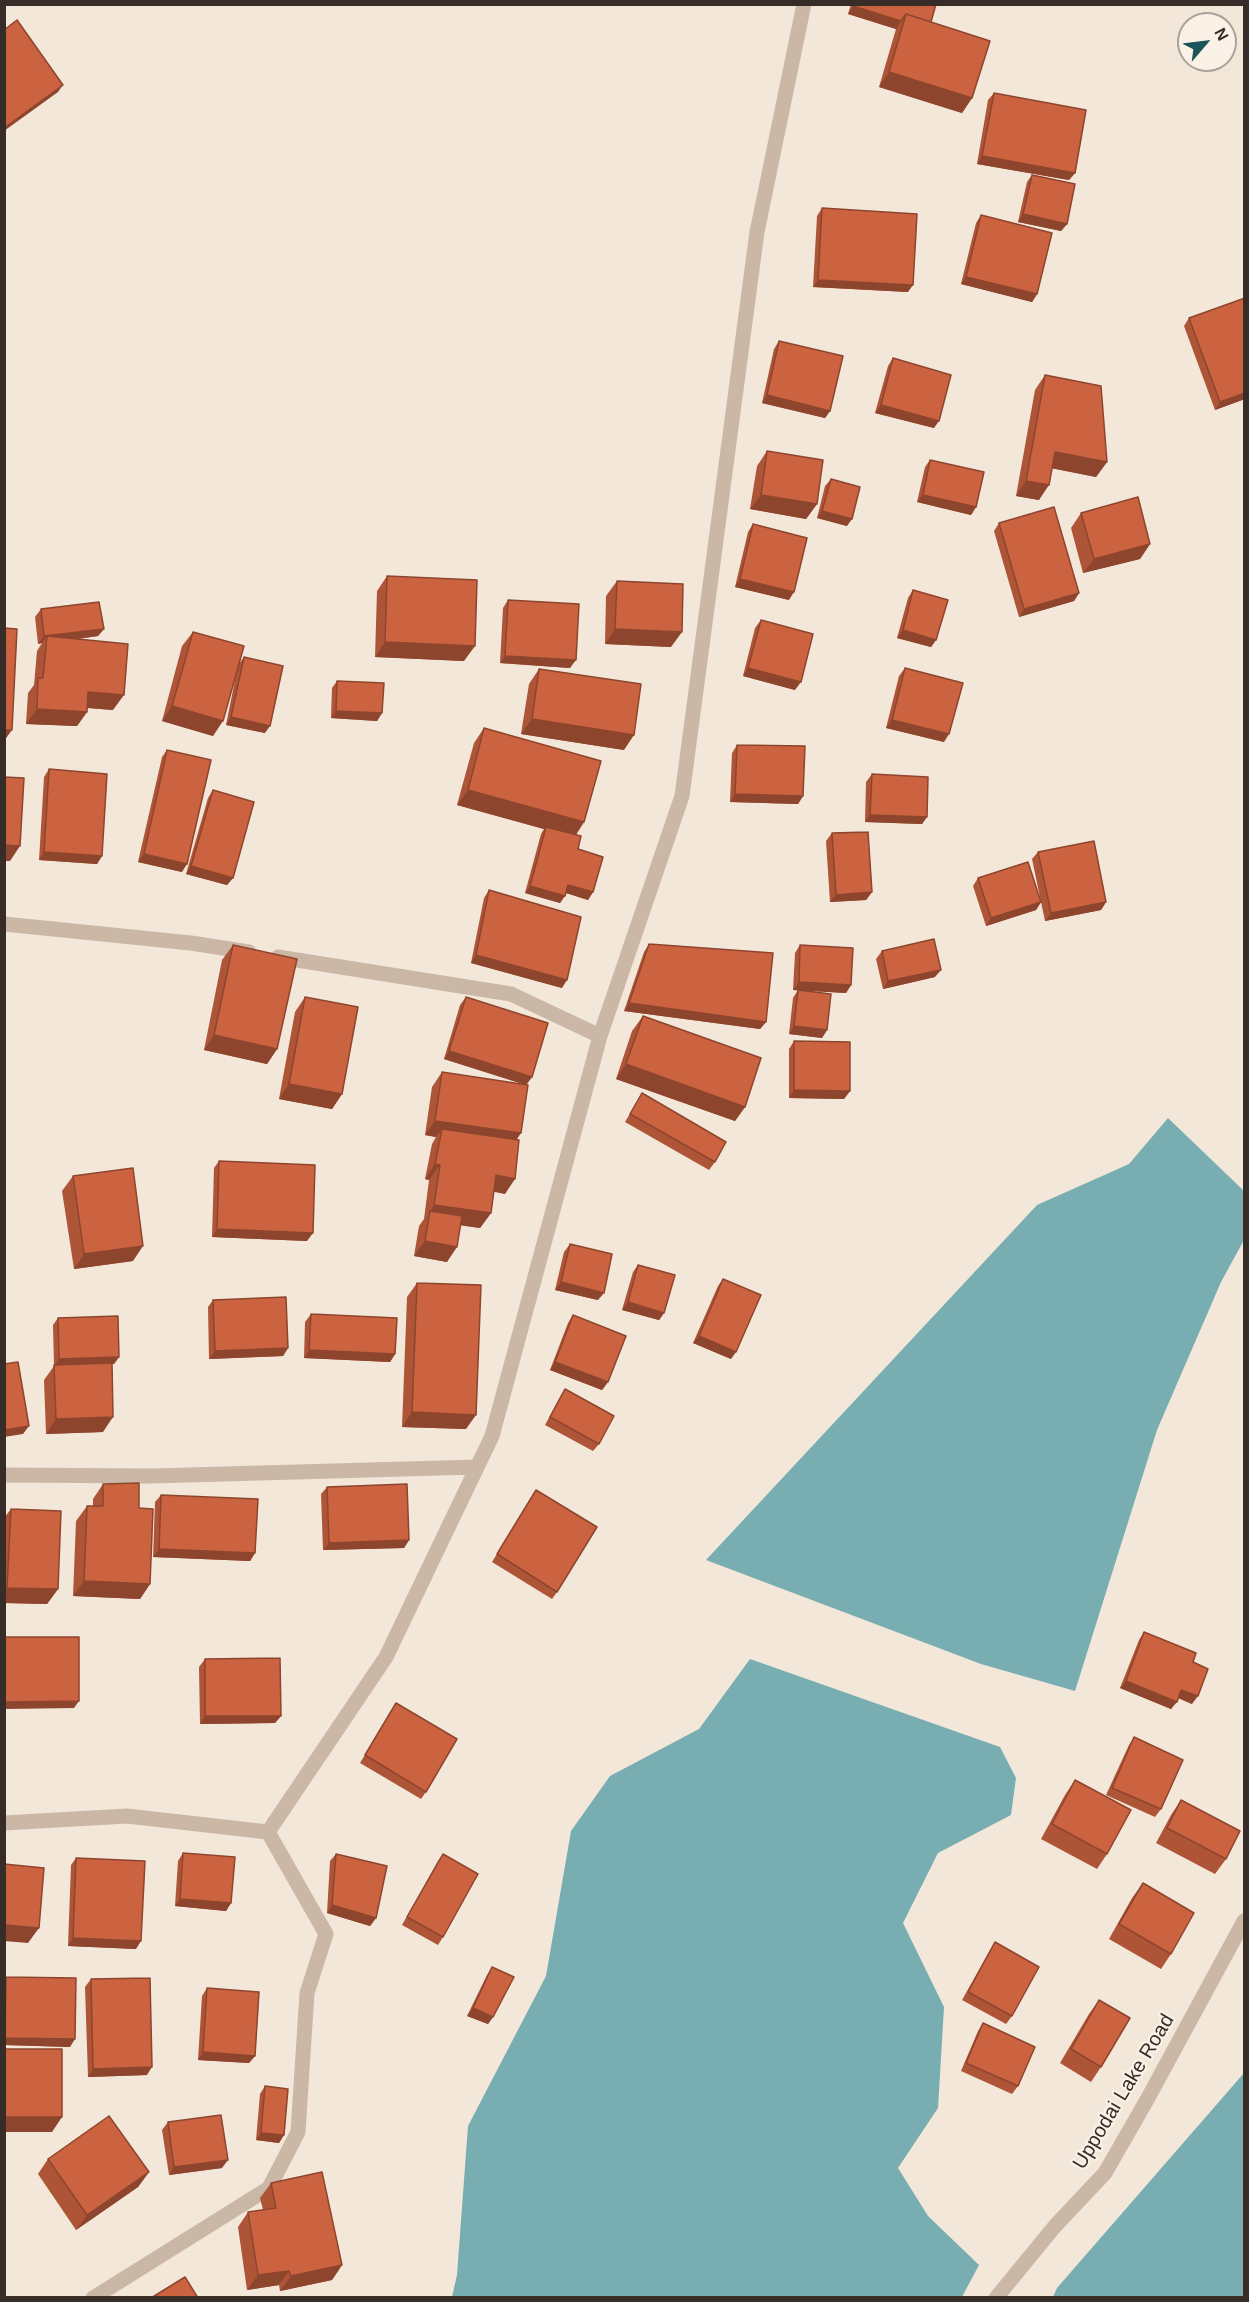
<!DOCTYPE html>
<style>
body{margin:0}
#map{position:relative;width:1249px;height:2302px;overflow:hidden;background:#f3e7da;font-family:Helvetica,sans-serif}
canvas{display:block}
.frame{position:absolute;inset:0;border:6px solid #372c27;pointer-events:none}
.north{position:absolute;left:1177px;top:12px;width:60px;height:60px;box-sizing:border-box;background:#faf1e7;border:2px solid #aca29a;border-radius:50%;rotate:62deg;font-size:16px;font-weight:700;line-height:24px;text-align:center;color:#372c27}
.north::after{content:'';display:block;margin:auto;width:21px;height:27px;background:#1b555a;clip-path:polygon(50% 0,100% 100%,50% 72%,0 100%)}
</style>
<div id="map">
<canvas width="1249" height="2302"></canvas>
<div class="frame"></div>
<div class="north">N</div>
</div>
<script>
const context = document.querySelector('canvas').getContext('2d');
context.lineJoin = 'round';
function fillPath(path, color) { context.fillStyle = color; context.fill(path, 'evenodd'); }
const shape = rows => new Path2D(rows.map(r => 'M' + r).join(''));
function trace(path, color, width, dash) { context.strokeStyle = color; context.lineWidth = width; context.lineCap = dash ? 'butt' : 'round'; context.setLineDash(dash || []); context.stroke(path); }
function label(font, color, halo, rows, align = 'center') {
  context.font = font + ' Helvetica,sans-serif'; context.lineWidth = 4.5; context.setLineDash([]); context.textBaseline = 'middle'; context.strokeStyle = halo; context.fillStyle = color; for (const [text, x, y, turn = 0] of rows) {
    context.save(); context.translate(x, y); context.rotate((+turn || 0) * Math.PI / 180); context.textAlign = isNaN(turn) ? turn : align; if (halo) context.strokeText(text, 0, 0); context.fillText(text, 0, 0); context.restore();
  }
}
fillPath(shape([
 [1168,1118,1244,1191,1244,1240,1221,1282,1157,1430,1075,1691,981,1664,706,1560,1037,1205,1129,1164],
 [750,1659,1000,1747,1016,1778,1011,1815,938,1853,903,1923,944,2007,938,2108,898,2168,928,2216,979,2265,962,2297,452,2297,457,2275,468,2126,546,1976,571,1831,610,1776,699,1729],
 [1244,2073,1244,2297,1053,2297,1057,2288]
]), '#78aeb1');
trace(shape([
 [4,924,191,943,249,952],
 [278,957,511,994,600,1036,682,796,757,232,804,4],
 [4,1475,152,1476,477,1467],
 [4,1823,127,1816,268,1832],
 [268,1832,386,1657,492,1436,600,1036],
 [93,2298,269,2188,298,2132,307,1993,326,1934,268,1832]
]), '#cbb7a6', 15);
trace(shape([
 [996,2298,1055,2226,1105,2173,1148,2098,1244,1921]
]), '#cbb7a6', 15);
fillPath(shape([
 [851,4,936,4,931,22,972,98,962,113,879,87,896,29,848,14],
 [994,93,1075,173,1069,180,977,164,988,100],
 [1032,175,1067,224,1061,231,1018,222,1027,182],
 [822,208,908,292,813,287,817,216],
 [981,215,1037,294,1032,302,961,284,976,223],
 [1245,298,1245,399,1215,410,1184,326,1189,318],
 [779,341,830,411,825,418,762,403,774,349],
 [893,358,934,428,875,413,888,366],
 [1045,375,1107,462,1096,477,1052,468,1039,500,1016,496,1035,390],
 [767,451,817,504,806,519,750,509,757,466],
 [930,460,976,507,971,515,917,502,925,467],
 [831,479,847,526,817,518,825,486],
 [1081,513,1150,544,1140,559,1083,573,1071,528],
 [999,523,1079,593,1074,601,1019,617,994,531],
 [753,524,789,600,735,587,748,532],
 [387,576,464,661,375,657,377,591],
 [617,581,671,647,605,644,606,596],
 [913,590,936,640,931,647,897,638,908,598],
 [508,600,570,668,500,663,503,608],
 [41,609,104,629,98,636,78,639,113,710,87,708,87,712,77,726,26,724,28,693,34,685,37,651,42,643,38,644,35,617],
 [761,620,795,690,743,676,755,628],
 [193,632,239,664,244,657,265,733,226,725,236,675,213,736,162,721,182,646],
 [905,668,944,742,886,728,899,676],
 [539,669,624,750,521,734,529,684],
 [337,681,382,713,377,721,331,718,332,688],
 [484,728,584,822,576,835,578,849,593,892,588,900,566,893,560,903,525,893,541,834,544,829,457,805,474,743],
 [737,745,803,796,798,804,730,802,732,753],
 [167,750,182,872,138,862,162,757],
 [49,769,102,856,97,864,39,860,44,777],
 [872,774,927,817,922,824,865,822,866,782],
 [213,790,233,878,227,885,186,874,208,798],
 [832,833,872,892,866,900,830,902,826,841],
 [1038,852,1106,902,1101,910,1045,921,1032,859],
 [978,878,1041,902,1036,910,986,926,973,886],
 [489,890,562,988,471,963,484,898],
 [649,944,766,1022,760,1029,624,1011,644,952],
 [233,945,277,1049,267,1064,204,1050,222,960],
 [800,945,851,985,846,993,793,990,795,953],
 [882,951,935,977,883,989,876,959],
 [798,990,827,1030,822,1038,789,1034,793,998],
 [305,997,342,1094,332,1109,279,1099,295,1012],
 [466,997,532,1077,526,1085,444,1059,460,1005],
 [643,1016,745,1107,735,1121,616,1079,632,1031],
 [794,1041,850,1091,844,1099,789,1098,789,1049],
 [442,1072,517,1140,505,1194,494,1191,491,1213,480,1228,461,1225,447,1262,414,1256,419,1226,424,1219,429,1180,425,1179,432,1144,436,1137,425,1135,432,1087],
 [642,1093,715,1162,709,1170,625,1122],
 [219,1161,307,1241,212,1237,214,1168],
 [73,1176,133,1261,74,1269,62,1191],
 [570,1244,598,1300,555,1290,564,1252],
 [638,1265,664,1313,659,1320,622,1310,633,1272],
 [723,1279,731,1359,693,1343,718,1286],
 [417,1283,466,1429,402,1427,407,1297],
 [213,1300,288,1348,283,1356,209,1359,208,1307],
 [311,1314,395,1354,390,1362,304,1358,305,1322],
 [573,1315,608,1382,602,1390,550,1370,568,1323],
 [58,1318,119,1357,114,1364,112,1364,103,1432,46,1434,44,1380,54,1366,53,1325],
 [565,1389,599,1444,593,1451,545,1425,560,1397],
 [103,1484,139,1508,150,1584,140,1599,73,1596,76,1521,87,1506,93,1506,93,1499],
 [327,1487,409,1540,404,1548,323,1550,321,1494],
 [536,1490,557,1592,552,1599,492,1562],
 [161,1495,255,1553,250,1561,153,1557,155,1502],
 [11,1509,58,1589,47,1604,4,1603,4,1518],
 [1144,1632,1193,1662,1192,1704,1178,1698,1171,1709,1120,1688,1139,1640],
 [205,1659,281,1716,275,1723,200,1724,199,1667],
 [396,1703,426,1792,421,1799,360,1763],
 [1134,1737,1161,1809,1155,1817,1106,1795,1129,1745],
 [1075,1780,1107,1854,1097,1869,1041,1839,1065,1795],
 [1181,1800,1226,1859,1215,1874,1156,1843,1171,1815],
 [183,1853,231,1903,226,1911,175,1906,178,1861],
 [336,1854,376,1918,370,1926,327,1913,330,1861],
 [443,1854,443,1937,438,1945,402,1925,438,1861],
 [76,1858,136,1949,68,1946,71,1865],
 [1143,1883,1171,1954,1161,1969,1109,1939,1132,1898],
 [995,1942,1012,2016,1006,2024,962,2000,990,1950],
 [492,1967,493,2017,488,2024,467,2016,487,1975],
 [6,1977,70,2047,4,2045,4,1979],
 [91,1979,147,2075,88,2077,85,1987],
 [207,1988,255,2056,249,2063,198,2060,202,1996],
 [1099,2000,1101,2067,1091,2082,1060,2063,1089,2014],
 [983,2023,1018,2086,1012,2094,961,2071,978,2031],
 [265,2086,284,2135,279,2143,256,2140,260,2094],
 [168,2122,222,2168,169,2175,162,2130],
 [48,2159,149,2172,138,2187,76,2230,38,2174],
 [271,2183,342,2265,332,2280,280,2291,279,2285,247,2290,238,2227,248,2212,263,2210,260,2198]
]), '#af5537');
fillPath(shape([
 [853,6,901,21,896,29,848,14],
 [889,72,972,98,962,113,879,87],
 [63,85,58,92,4,131,4,128],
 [982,156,1075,173,1069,180,977,164],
 [1023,214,1067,224,1061,231,1018,222],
 [966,277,1037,294,1032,302,961,284],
 [818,280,913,285,908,292,813,287],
 [1245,393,1245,399,1215,410,1220,402],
 [767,395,830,411,825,418,762,403],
 [881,405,939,421,934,428,875,413],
 [1055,452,1107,462,1096,477,1045,467],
 [1026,481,1049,485,1039,500,1016,496],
 [761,495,817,504,806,519,750,509],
 [923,495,976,507,971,515,917,502],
 [822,511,852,519,847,526,817,518],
 [1150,544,1140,559,1083,573,1094,559],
 [740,579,794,592,789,600,735,587],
 [1079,593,1074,601,1019,617,1024,609],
 [104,629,98,636,46,643,47,636,42,643,38,644,44,636],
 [615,629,682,632,671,647,605,644],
 [903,630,936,640,931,647,897,638],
 [385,642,475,646,464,661,375,657],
 [505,656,576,660,570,668,500,663],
 [748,668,801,682,795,690,743,676],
 [88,692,124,695,113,710,78,707],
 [172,706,223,721,213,736,162,721],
 [37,709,87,712,77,726,26,724],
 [336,711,382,713,377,721,331,718],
 [231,717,270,726,265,733,226,725],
 [532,719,634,735,624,750,521,734],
 [892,720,949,734,944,742,886,728],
 [4,730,12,730,4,741],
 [468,790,584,822,574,837,546,827,544,829,457,805],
 [735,794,803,796,798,804,730,802],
 [870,815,927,817,922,824,865,822],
 [4,845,20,846,10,861,4,861],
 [44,852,102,856,97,864,39,860],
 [144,854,187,864,182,872,138,862],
 [191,866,233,878,227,885,186,874],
 [568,885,593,892,588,900,563,892],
 [530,886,565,896,560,903,525,893],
 [872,892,866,900,830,902,836,895],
 [1041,902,1036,910,986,926,991,918],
 [1106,902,1101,910,1045,921,1051,913],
 [476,955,567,980,562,988,471,963],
 [941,970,935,977,883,989,888,981],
 [799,982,851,985,846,993,793,990],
 [629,1003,766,1022,760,1029,624,1011],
 [794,1026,827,1030,822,1038,789,1034],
 [214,1035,277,1049,267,1064,204,1050],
 [449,1051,532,1077,526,1085,444,1059],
 [626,1064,745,1107,735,1121,616,1079],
 [289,1084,342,1094,332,1109,279,1099],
 [794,1090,850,1091,844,1099,789,1098],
 [435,1121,521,1133,511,1148,442,1129,436,1137,425,1135],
 [435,1164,440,1165,429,1180,425,1179],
 [496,1175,515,1179,505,1194,485,1190],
 [434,1205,491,1213,480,1228,428,1221,430,1212],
 [217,1229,313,1233,307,1241,212,1237],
 [425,1241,457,1247,447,1262,414,1256],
 [143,1246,133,1261,74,1269,84,1254],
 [561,1282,604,1293,598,1300,555,1290],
 [628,1302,664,1313,659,1320,622,1310],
 [699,1336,736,1352,731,1359,693,1343],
 [288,1348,283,1356,209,1359,215,1351],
 [309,1350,395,1354,390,1362,304,1358],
 [119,1357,114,1364,54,1366,59,1359],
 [555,1362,608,1382,602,1390,550,1370],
 [412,1412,476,1415,466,1429,402,1427],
 [113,1417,103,1432,46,1434,56,1419],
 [29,1426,23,1434,4,1437,4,1430],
 [409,1540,404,1548,323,1550,329,1543],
 [159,1549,255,1553,250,1561,153,1557],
 [84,1581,150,1584,140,1599,73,1596],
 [7,1588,58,1589,47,1604,4,1603,4,1592],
 [1126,1681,1177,1702,1171,1709,1120,1688],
 [1181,1690,1198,1696,1192,1704,1176,1697],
 [79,1701,74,1708,4,1709,4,1702],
 [205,1716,281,1716,275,1723,200,1724],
 [180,1899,231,1903,226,1911,175,1906],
 [332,1905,376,1918,370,1926,327,1913],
 [4,1925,39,1928,28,1943,4,1941],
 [73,1938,141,1941,136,1949,68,1946],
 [473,2008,493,2017,488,2024,467,2016],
 [5,2038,75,2039,70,2047,4,2045],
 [203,2052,255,2056,249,2063,198,2060],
 [152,2067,147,2075,88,2077,93,2069],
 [4,2117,62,2117,52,2132,4,2132],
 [261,2133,284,2135,279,2143,256,2140],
 [228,2160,222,2168,169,2175,174,2167],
 [149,2172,138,2187,76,2230,87,2215],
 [342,2265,332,2280,280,2291,291,2276],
 [289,2271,279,2285,247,2290,258,2275]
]), '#8e452d');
const building = shape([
 [854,4,936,4,931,22,906,14,901,21,853,6,854,4],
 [906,14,990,41,972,98,889,72,906,14],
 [17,20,63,85,4,128,4,30,17,20],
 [994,93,1086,110,1075,173,982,156,994,93],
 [1032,175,1075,184,1067,224,1023,214,1032,175],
 [822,208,917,214,913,285,818,280,822,208],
 [981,215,1052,233,1037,294,966,277,981,215],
 [1245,298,1245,393,1220,402,1189,318,1245,298],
 [779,341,843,356,830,411,767,395,779,341],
 [893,358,951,375,939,421,881,405,893,358],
 [1045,375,1101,386,1107,462,1055,452,1049,485,1026,481,1045,375],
 [767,451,823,460,817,504,761,495,767,451],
 [930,460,984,472,976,507,923,495,930,460],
 [831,479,860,487,852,519,822,511,831,479],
 [1138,497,1150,544,1094,559,1081,513,1138,497],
 [1054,507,1079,593,1024,609,999,523,1054,507],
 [753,524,807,538,794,592,740,579,753,524],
 [387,576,477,580,475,646,385,642,387,576],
 [617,581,683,584,682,632,615,629,617,581],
 [913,590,948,600,936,640,903,630,913,590],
 [508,600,579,604,576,660,505,656,508,600],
 [99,602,104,629,44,636,41,609,99,602],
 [761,620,813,634,801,682,748,668,761,620],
 [4,628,17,629,12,730,4,730,4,628],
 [193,632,244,646,223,721,172,706,193,632],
 [47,636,128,644,124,695,88,692,87,712,37,709,38,678,43,678,47,636],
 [244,657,283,666,270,726,231,717,244,657],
 [905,668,963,683,949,734,892,720,905,668],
 [539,669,641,684,634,735,532,719,539,669],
 [337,681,384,683,382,713,336,711,337,681],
 [484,728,601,761,584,822,468,790,484,728],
 [737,745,805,746,803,796,735,794,737,745],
 [167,750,211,760,187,864,144,854,167,750],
 [49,769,107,774,102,856,44,852,49,769],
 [872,774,928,777,927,817,870,815,872,774],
 [4,777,24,778,20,846,4,845,4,777],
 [213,790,254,802,233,878,191,866,213,790],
 [546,827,581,836,578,849,603,857,593,892,568,885,565,896,530,886,546,827],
 [868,832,872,892,836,895,832,833,868,832],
 [1094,841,1106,902,1051,913,1038,852,1094,841],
 [1028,862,1041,902,991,918,978,878,1028,862],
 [489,890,581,917,567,980,476,955,489,890],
 [934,939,941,970,888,981,882,951,934,939],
 [649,944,773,953,766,1022,629,1003,649,944],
 [233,945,297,959,277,1049,214,1035,233,945],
 [800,945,853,948,851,985,799,982,800,945],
 [798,990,831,994,827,1030,794,1026,798,990],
 [305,997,358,1007,342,1094,289,1084,305,997],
 [466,997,548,1023,532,1077,449,1051,466,997],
 [643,1016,761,1058,745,1107,626,1064,643,1016],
 [794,1041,850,1042,850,1091,794,1090,794,1041],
 [442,1072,528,1085,521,1133,435,1121,442,1072],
 [642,1093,726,1142,715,1162,630,1114,642,1093],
 [442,1129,519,1140,515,1179,496,1175,491,1213,434,1205,440,1165,435,1164,442,1129],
 [219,1161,315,1165,313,1233,217,1229,219,1161],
 [133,1168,143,1246,84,1254,73,1176,133,1168],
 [430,1211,462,1216,457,1247,425,1241,430,1211],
 [570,1244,612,1254,604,1293,561,1282,570,1244],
 [638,1265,675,1275,664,1313,628,1302,638,1265],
 [723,1279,761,1295,736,1352,699,1336,723,1279],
 [417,1283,481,1285,476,1415,412,1412,417,1283],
 [286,1297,288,1348,215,1351,213,1300,286,1297],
 [311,1314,397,1318,395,1354,309,1350,311,1314],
 [573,1315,626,1336,608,1382,555,1362,573,1315],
 [118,1316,119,1357,59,1359,58,1318,118,1316],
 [18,1362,29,1426,4,1430,4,1364,18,1362],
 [112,1363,113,1417,56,1419,54,1365,112,1363],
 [565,1389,614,1416,599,1444,550,1417,565,1389],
 [139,1483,139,1508,153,1509,150,1584,84,1581,87,1506,103,1506,103,1484,139,1483],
 [407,1484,409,1540,329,1543,327,1487,407,1484],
 [536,1490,597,1527,557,1592,497,1554,536,1490],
 [161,1495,258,1499,255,1553,159,1549,161,1495],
 [11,1509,61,1511,58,1589,7,1588,11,1509],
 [1144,1632,1196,1653,1193,1662,1208,1669,1198,1696,1181,1690,1177,1702,1126,1681,1144,1632],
 [4,1637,79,1637,79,1701,4,1702,4,1637],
 [280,1658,281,1716,205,1716,205,1659,280,1658],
 [396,1703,457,1739,426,1792,365,1755,396,1703],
 [1134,1737,1183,1760,1161,1809,1112,1788,1134,1737],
 [1075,1780,1131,1810,1107,1854,1052,1824,1075,1780],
 [1181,1800,1240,1831,1226,1859,1167,1828,1181,1800],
 [183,1853,235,1857,231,1903,180,1899,183,1853],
 [336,1854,387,1866,376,1918,332,1905,336,1854],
 [443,1854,478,1874,443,1937,407,1917,443,1854],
 [76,1858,145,1861,141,1941,73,1938,76,1858],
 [4,1864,44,1868,39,1928,4,1925,4,1864],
 [1143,1883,1194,1913,1171,1954,1119,1924,1143,1883],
 [995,1942,1039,1967,1012,2016,968,1992,995,1942],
 [492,1967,514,1977,493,2017,473,2008,492,1967],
 [6,1977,76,1978,75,2039,5,2038,6,1977],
 [150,1978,152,2067,93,2069,91,1979,150,1978],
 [207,1988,259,1992,255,2056,203,2052,207,1988],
 [1099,2000,1130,2018,1101,2067,1071,2049,1099,2000],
 [983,2023,1035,2047,1018,2086,966,2063,983,2023],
 [4,2049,62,2049,62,2117,4,2117,4,2049],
 [265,2086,288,2089,284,2135,261,2133,265,2086],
 [221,2115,228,2160,174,2167,168,2122,221,2115],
 [109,2116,149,2172,87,2215,48,2159,109,2116],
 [322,2172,342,2265,291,2276,289,2271,258,2275,248,2212,276,2208,271,2183,322,2172],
 [185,2277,198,2298,151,2298,185,2277]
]);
fillPath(building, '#cb6340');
trace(building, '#8e452d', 1.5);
label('20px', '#372c27', '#faf1e7', [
 ["Uppodai Lake Road",1124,2092,-59]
]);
</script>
